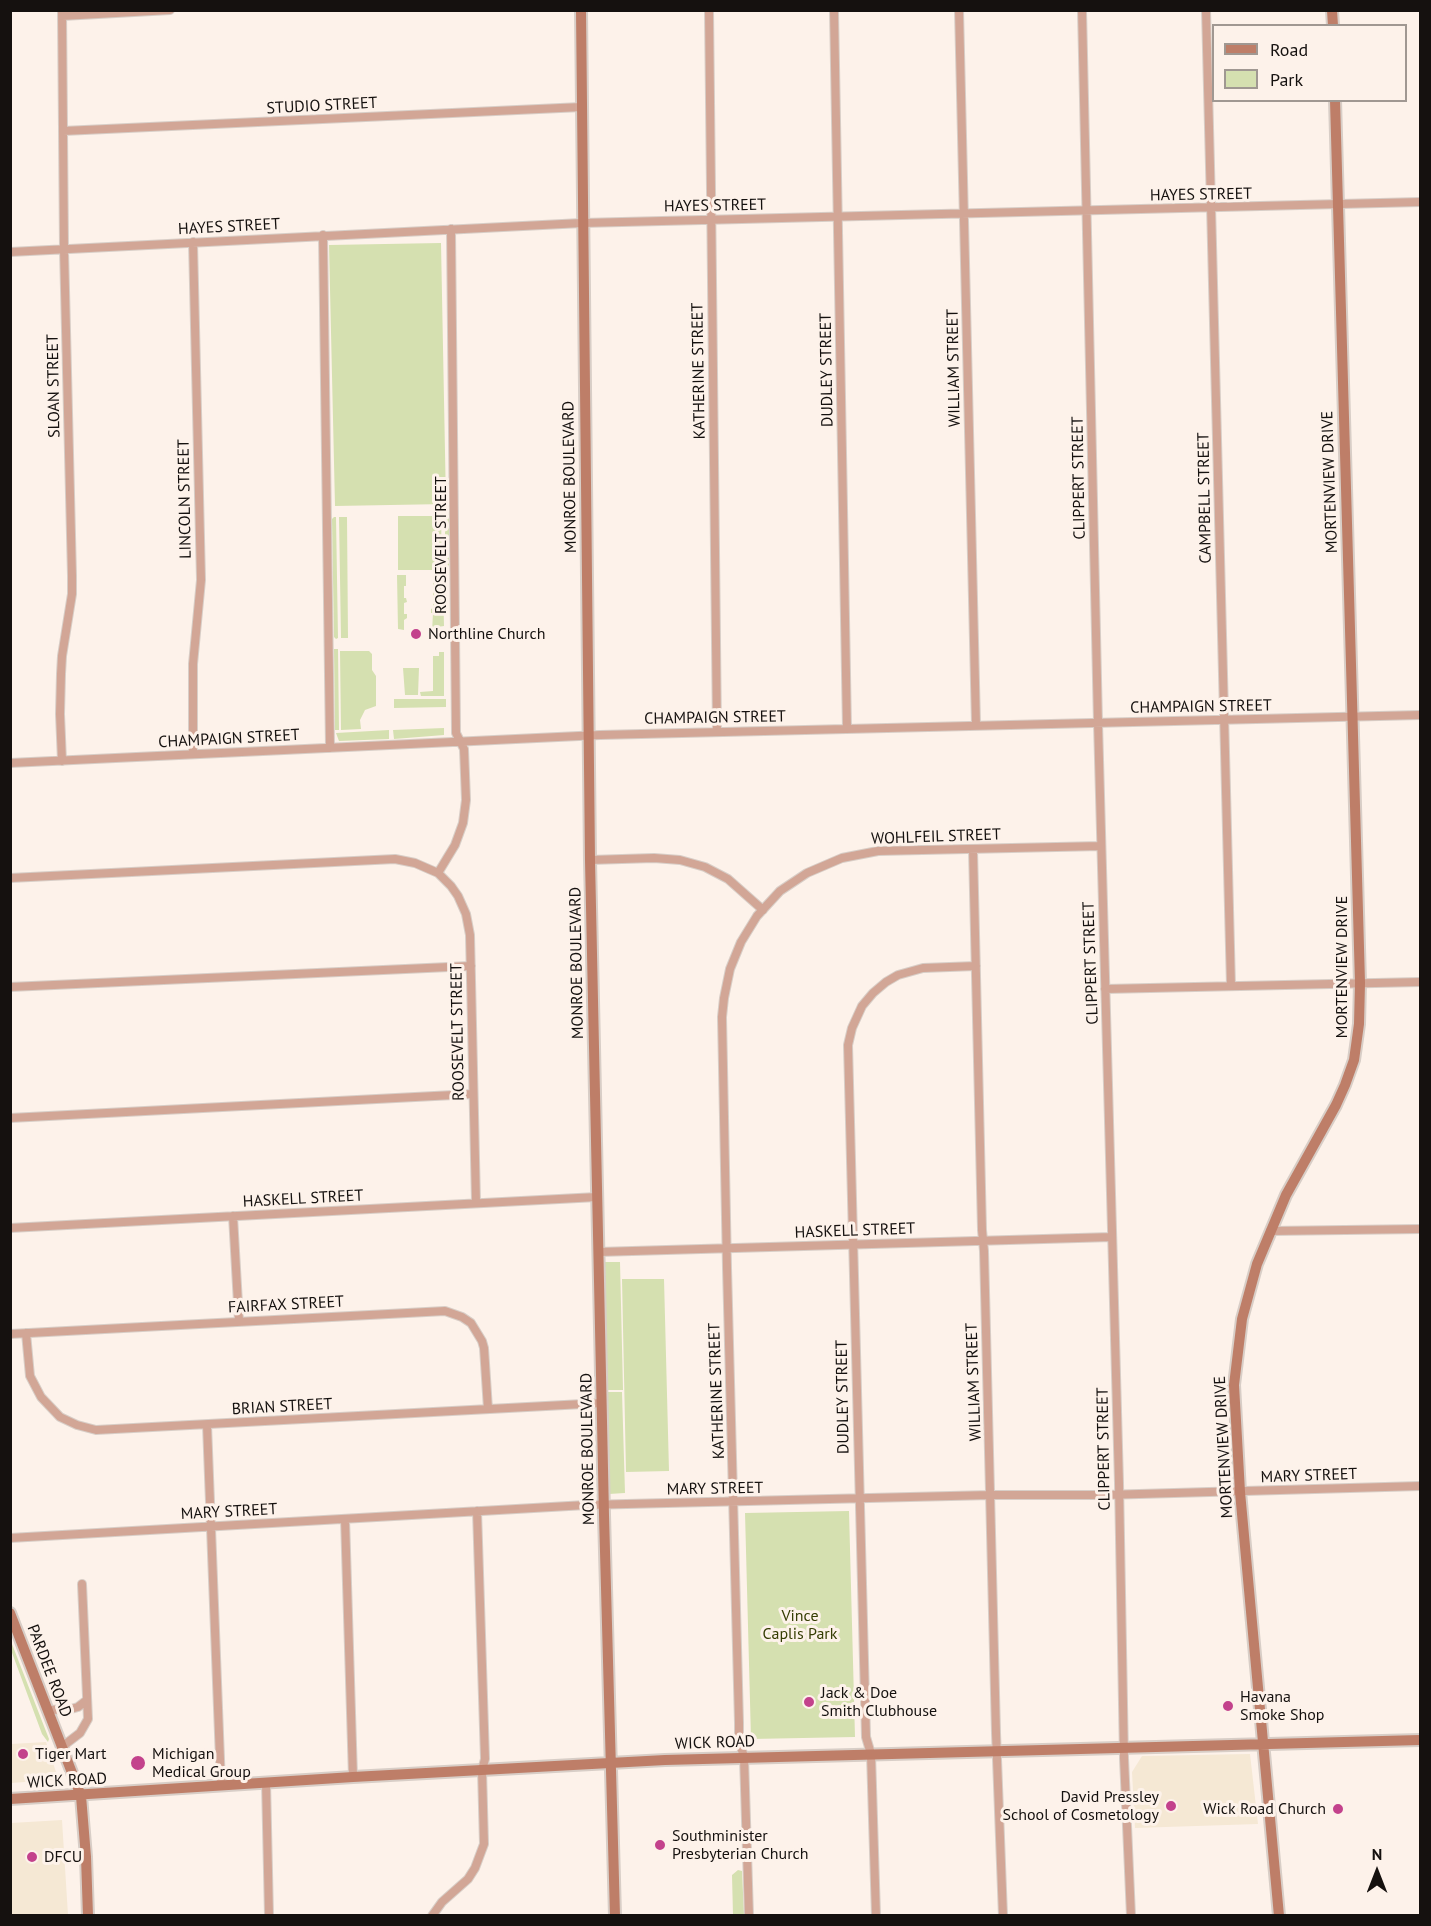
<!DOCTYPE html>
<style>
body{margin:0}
#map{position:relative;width:1431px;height:1926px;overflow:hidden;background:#fdf2ea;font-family:"PT Sans",sans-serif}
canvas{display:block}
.frame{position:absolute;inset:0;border:12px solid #15110f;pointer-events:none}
.legend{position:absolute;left:1212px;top:24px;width:195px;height:78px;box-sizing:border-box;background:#fdf2ea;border:2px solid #a09892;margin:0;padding:8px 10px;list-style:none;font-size:18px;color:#15110f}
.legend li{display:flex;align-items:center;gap:12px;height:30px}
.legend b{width:30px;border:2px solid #a09892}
.north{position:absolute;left:1347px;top:1842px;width:60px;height:60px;-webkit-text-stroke:4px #fdf2ea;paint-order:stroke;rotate:0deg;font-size:16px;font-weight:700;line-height:24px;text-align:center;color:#15110f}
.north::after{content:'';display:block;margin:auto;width:21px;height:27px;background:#15110f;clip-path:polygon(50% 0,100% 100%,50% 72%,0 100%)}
</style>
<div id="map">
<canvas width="1431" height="1926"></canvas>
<div class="frame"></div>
<ul class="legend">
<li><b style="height:8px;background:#be7e68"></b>Road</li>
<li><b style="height:16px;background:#d5e0b0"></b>Park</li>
</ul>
<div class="north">N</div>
</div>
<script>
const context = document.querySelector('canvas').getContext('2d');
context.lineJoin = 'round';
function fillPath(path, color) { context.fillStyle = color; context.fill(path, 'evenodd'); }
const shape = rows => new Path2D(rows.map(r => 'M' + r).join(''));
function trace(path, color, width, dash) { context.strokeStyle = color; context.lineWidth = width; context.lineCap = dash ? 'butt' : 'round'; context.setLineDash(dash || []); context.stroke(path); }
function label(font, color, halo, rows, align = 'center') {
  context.font = font + ' "PT Sans",sans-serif'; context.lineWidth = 6; context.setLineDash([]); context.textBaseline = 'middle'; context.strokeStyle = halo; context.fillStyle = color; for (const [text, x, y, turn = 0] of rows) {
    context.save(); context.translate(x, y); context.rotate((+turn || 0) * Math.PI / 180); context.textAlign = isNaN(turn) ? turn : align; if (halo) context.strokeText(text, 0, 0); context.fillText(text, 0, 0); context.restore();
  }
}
fillPath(shape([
 [46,1742,56,1772,55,1777,52,1780,11,1783,11,1744],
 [1250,1754,1258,1824,1135,1828,1132,1772,1142,1756],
 [62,1820,68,1915,11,1915,11,1823]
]), '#f5e8d4');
fillPath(shape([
 [441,243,446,504,335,506,329,245],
 [445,514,449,514,449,575,445,575],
 [398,516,441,516,442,570,398,570],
 [334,517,336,517,338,638,336,639,334,637,332,519],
 [339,517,347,517,348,638,341,638],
 [397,575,406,575,406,586,404,586,404,598,406,598,407,602,404,603,404,614,407,614,407,618,404,620,404,630,398,629],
 [433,581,443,582,444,626,437,627,437,633,432,632,433,613,431,613,431,609,433,608],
 [334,649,338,649,339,730,335,730],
 [340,651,369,651,372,654,372,670,376,676,376,706,365,710,360,720,361,729,341,730],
 [439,652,444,652,444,696,421,696,420,692,433,691,433,656,439,656],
 [403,668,419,668,418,695,405,695],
 [394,699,446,699,446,707,394,708],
 [444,728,444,735,394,739,393,730],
 [389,730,389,739,339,741,336,733],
 [605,1262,620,1262,623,1390,607,1390],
 [622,1279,664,1279,669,1471,626,1472],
 [607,1392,622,1392,625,1493,609,1494],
 [849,1511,855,1737,751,1739,745,1513],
 [10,1639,49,1739,48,1742,42,1734,11,1650],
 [738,1870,742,1871,744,1915,733,1915,732,1875]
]), '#d5e0b0');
const street = shape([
 [709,10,717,732],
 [834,10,847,729],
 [959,10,976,725],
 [1082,10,1098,723,1119,1483,1124,1758,1131,1916],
 [1206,10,1231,986],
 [62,16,170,10],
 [63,131,582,107],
 [323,235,330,748],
 [193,242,201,580,193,664,193,754],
 [10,252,582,223,1420,202],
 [62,761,60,714,61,674,62,656,72,594,72,576,64,249,62,10],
 [10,763,600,735,1420,715],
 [973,849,982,1230,984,1251,996,1733,1003,1916],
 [590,860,654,858,680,860,705,867,728,879,763,910],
 [438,873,455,845,463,823,466,800,464,749,456,733,451,229],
 [10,878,395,859,415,863,438,873,451,886,458,896,466,914,470,935,476,1203],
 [10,987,471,966],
 [1105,989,1420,982],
 [10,1118,473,1094],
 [233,1216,239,1321],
 [10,1228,597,1197],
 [1270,1231,1420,1229],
 [598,1252,1112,1237],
 [26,1333,30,1376,41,1397,60,1417,77,1425,96,1430,602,1403],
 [10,1334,445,1311,462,1317,471,1323,482,1341,484,1348,488,1409],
 [207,1425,221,1785],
 [345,1519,353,1777],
 [10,1538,586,1505,991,1495,1104,1495,1420,1486],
 [49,1710,71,1709,78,1707,87,1700],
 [63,1746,80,1733,88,1719,82,1584],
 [266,1782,269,1916],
 [432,1916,442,1902,468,1879,475,1868,484,1844,482,1770,485,1759,477,1511],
 [749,1916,744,1757,739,1740,739,1723,727,1268,722,1017,724,998,730,969,741,942,757,916,780,891,807,873,842,858,878,851,1101,846],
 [876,1916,871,1754,866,1737,848,1045,852,1028,862,1006,873,993,886,982,898,975,923,968,976,966]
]);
const secondary = shape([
 [581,10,590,860,604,1515,615,1916],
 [1332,10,1333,26],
 [10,1613,81,1796,86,1857,88,1916],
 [10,1799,353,1777,665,1760,1420,1740],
 [1279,1916,1240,1492,1234,1385,1242,1319,1257,1264,1286,1195,1336,1105,1345,1085,1354,1060,1359,1024,1360,983,1356,841,1335,100]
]);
trace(street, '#d8cec7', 10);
trace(secondary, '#d8cec7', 14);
trace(street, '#d2a696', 8);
trace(secondary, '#be7e68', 10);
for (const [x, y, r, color] of [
 [416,634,6,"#c3428c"],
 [809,1702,6,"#c3428c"],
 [1228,1706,6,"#c3428c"],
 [23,1754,6,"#c3428c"],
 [138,1763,8,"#c3428c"],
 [1171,1806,6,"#c3428c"],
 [1338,1809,6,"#c3428c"],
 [660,1845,6,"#c3428c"],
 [32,1857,6,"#c3428c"]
]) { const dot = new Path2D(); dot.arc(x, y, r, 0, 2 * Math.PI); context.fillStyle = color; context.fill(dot); trace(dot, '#fdf2ea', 2); }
label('16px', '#15110f', '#fdf2ea', [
 ["STUDIO STREET",322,106,-3],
 ["HAYES STREET",1201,195,-1],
 ["HAYES STREET",715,206,-1],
 ["HAYES STREET",229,227,-3],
 ["WILLIAM STREET",954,368,-91],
 ["DUDLEY STREET",827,370,-91],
 ["KATHERINE STREET",699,371,-91],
 ["SLOAN STREET",54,386,-91],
 ["MONROE BOULEVARD",570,477,-91],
 ["CLIPPERT STREET",1079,478,-91],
 ["MORTENVIEW DRIVE",1330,482,-92],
 ["CAMPBELL STREET",1205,498,-91],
 ["LINCOLN STREET",185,499,-91],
 ["ROOSEVELT STREET",441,545,-90],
 ["CHAMPAIGN STREET",1201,707,-1],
 ["CHAMPAIGN STREET",715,718,-1],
 ["CHAMPAIGN STREET",229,739,-3],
 ["WOHLFEIL STREET",936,837,-2],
 ["MONROE BOULEVARD",577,963,-91],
 ["CLIPPERT STREET",1091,963,-92],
 ["MORTENVIEW DRIVE",1342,967,-90],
 ["ROOSEVELT STREET",458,1032,-91],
 ["HASKELL STREET",303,1199,-3],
 ["HASKELL STREET",855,1231,-2],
 ["FAIRFAX STREET",286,1305,-3],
 ["WILLIAM STREET",974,1382,-92],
 ["KATHERINE STREET",717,1391,-92],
 ["DUDLEY STREET",843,1397,-91],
 ["BRIAN STREET",282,1407,-3],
 ["MORTENVIEW DRIVE",1224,1447,-93],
 ["MONROE BOULEVARD",588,1449,-91],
 ["CLIPPERT STREET",1104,1449,-91],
 ["MARY STREET",1309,1476,-2],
 ["MARY STREET",715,1489,-1],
 ["MARY STREET",229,1512,-3],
 ["PARDEE ROAD",49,1671,69],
 ["WICK ROAD",715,1743,-2],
 ["WICK ROAD",67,1781,-3]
]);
label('16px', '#15110f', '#fdf2ea', [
 ["Northline Church",428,634],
 ["Jack & Doe",821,1693],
 ["Smith Clubhouse",821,1711],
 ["Havana",1240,1697],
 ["Smoke Shop",1240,1715],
 ["Tiger Mart",35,1754],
 ["Michigan",152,1754],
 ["Medical Group",152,1772],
 ["David Pressley",1159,1797,"right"],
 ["School of Cosmetology",1159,1815,"right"],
 ["Wick Road Church",1326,1809,"right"],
 ["Southminister",672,1836],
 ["Presbyterian Church",672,1854],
 ["DFCU",44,1857]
], 'left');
label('16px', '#363e04', '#fdf2ea', [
 ["Vince",800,1616],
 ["Caplis Park",800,1634]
]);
</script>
